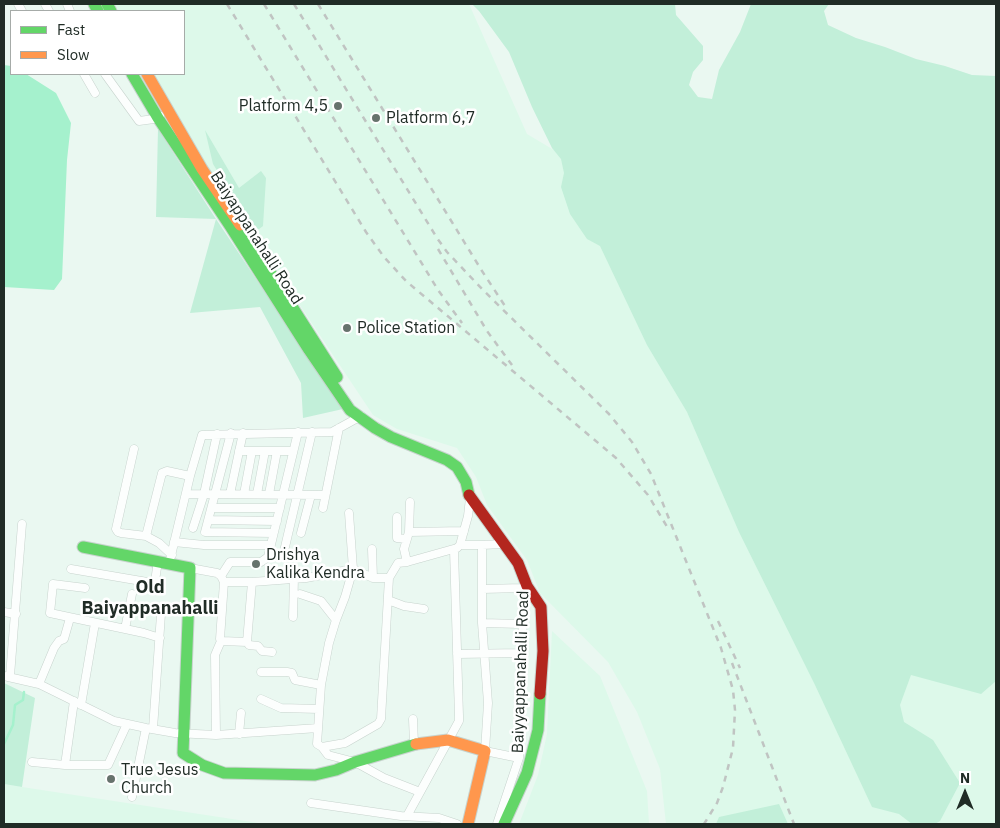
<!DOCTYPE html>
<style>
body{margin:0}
#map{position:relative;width:1000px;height:828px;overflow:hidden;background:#eaf8f1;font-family:"IBM Plex Sans",sans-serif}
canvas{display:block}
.frame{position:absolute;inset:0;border:5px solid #202c26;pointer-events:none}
.legend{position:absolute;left:10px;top:10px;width:175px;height:65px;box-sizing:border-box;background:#fff;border:1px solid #a6aba8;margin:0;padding:6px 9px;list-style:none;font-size:15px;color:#202c26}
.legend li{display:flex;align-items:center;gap:10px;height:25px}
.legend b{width:25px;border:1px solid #a6aba8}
.north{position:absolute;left:940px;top:768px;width:50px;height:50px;-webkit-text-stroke:4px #fff;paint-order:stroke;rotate:0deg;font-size:14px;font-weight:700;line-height:20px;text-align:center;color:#202c26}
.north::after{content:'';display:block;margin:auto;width:18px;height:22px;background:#202c26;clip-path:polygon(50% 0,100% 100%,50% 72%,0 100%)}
</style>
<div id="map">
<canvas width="1000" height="828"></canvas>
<div class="frame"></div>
<ul class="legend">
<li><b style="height:6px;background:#63d668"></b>Fast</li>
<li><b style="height:6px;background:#ff974d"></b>Slow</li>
</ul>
<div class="north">N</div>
</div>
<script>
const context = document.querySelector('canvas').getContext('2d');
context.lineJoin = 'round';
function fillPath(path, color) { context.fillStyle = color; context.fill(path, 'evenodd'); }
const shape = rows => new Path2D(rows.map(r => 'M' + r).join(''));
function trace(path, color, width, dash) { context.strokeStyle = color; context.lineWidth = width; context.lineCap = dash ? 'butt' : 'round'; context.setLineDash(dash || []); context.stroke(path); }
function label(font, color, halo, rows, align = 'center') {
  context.font = font + ' "IBM Plex Sans",sans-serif'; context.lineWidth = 5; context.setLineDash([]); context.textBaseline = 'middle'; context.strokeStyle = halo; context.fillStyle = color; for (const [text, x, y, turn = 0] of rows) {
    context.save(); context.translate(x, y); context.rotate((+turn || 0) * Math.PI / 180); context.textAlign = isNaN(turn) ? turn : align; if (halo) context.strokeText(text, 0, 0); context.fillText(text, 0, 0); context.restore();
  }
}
fillPath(shape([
 [115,4,469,4,527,134,653,209,996,163,996,824,666,824,660,769,637,712,608,662,540,593,527,560,487,505,476,477,457,448,397,429,373,415,193,145,153,74,184,74,184,11,119,11],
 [552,631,600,676,647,791,649,824,519,824,538,775,547,734],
 [4,784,22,787,265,824,4,824]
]), '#ddf9ea');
fillPath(shape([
 [472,4,675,4,676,15,703,46,703,60,693,72,689,85,698,97,712,99,719,70,740,32,751,4,829,4,824,11,828,25,856,38,885,47,916,59,945,66,972,75,996,76,996,681,981,694,911,675,900,705,904,722,933,740,960,783,940,821,935,824,912,824,899,814,872,807,815,685,739,532,687,412,647,345,600,246,587,239,570,214,561,187,564,173,561,159,552,148,532,107,509,52,479,11],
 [158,129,216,219,343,409,303,418,301,383,260,307,190,313,216,219,156,217],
 [205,130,239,188,261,171,266,178,263,226,259,229,253,228,213,164],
 [4,683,35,698,22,787,4,784],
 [779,804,788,824,716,824,719,817]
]), '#c2efd9');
fillPath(shape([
 [4,65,11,66,11,74,26,74,56,93,71,123,67,160,62,279,54,290,4,287]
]), '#a5f1cd');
trace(shape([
 [4,744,13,725,15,705,23,700,24,692]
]), '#a5f1cd', 2.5);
const street = shape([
 [18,4,22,11],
 [45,4,49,11],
 [67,4,70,11],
 [84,74,95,93],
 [105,74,139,121,154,119,160,116],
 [231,433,205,532,273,533],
 [134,449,116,529,118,532,121,533,146,536,159,543,172,555],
 [239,451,293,451],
 [186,494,325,495],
 [230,494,243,433],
 [244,494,252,451],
 [257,494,265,451],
 [269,494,277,451],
 [212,508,280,508],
 [323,508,339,428],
 [397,517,397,538,407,539],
 [209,520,277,521],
 [193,528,204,494,217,434],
 [409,532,464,531],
 [301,533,311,495],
 [146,536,162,473,167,471,190,476],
 [174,542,204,545,270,545],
 [460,545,482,545,482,623],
 [482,545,503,544],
 [285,547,312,432],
 [372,549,373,578],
 [407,562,404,549,409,532,410,502],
 [169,564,190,476,202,435,332,432,361,416],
 [190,568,217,573,221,576,224,582,220,639,222,641,247,642,252,582,224,582],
 [71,569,153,583,155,581,158,561],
 [221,576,230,562,261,562,268,557,298,432],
 [252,582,306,578,353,569,349,513],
 [85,588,53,584,50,613,144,633,160,638],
 [482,589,523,588],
 [300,594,321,601,336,620],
 [388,600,404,606,424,609],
 [4,612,16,614],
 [293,617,294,578],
 [125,629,132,594],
 [247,642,249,645,258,646,262,651,272,652],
 [457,654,522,653],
 [261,672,287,672,292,673,295,680,321,685],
 [4,676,39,684,114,721,146,728,175,733,216,735,318,728],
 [10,676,22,524],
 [39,684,54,648,59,641,64,639,70,618],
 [261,699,281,708,319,709],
 [74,701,65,765,108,765,127,724],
 [81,705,95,623],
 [413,719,414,744],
 [153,729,161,614],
 [239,734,241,713],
 [216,735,215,655,221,641],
 [322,747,345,743,378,724,381,719,389,578],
 [519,758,485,751,488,703,482,623,522,624],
 [32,762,65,765],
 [420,792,384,778,355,762,328,755,322,747,317,744,321,685,329,643,336,620,345,597,353,569,373,578,389,578,398,563,407,562,457,548,460,545,468,516,470,498],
 [132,797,146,728],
 [311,803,401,816,439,818,457,824],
 [407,816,459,721,459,716,454,550],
 [497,824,519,758,524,581]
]);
const fast = shape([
 [94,4,98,11],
 [107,4,111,11],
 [132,74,158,118,230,226,309,350,350,410,375,428,391,437,447,460,457,467,466,482,469,495],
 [240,225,337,377],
 [83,547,190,568,183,753,202,765,224,773,315,775,336,770,355,762,416,744],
 [504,824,527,773,538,730,540,694]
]);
const slow = shape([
 [147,74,202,169,240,225],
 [416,744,448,740,485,751,468,824]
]);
const jam = shape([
 [469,495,518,563,527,586,541,607,543,651,540,694]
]);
trace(street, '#c7d3cd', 9);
trace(fast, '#c7d3cd', 13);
trace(slow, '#c7d3cd', 13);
trace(jam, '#c7d3cd', 13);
trace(street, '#fcfefd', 8);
trace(fast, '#63d668', 11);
trace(slow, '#ff974d', 11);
trace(jam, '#b3261e', 11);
trace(shape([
 [227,4,366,232,384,257,406,281,616,458,648,495,669,530],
 [264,4,438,290,462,323],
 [294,4,437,238,447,252,482,289,609,414,632,442,651,474,721,648,733,690,735,710,733,748,723,787,717,803,704,824],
 [318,4,482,271,505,306],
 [438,249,487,331,512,365],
 [718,621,740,668],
 [732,663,794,824]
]), '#c0c4c2', 2.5, [6, 6]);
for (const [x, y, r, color] of [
 [338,106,5,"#67736d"],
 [376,118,5,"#67736d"],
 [347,328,5,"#67736d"],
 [256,564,5,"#67736d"],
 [111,779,5,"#67736d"]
]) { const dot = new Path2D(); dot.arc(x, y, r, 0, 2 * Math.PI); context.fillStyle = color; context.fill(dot); trace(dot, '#fff', 2); }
label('16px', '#202c26', '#fff', [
 ["Platform 4,5",328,106,"right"],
 ["Platform 6,7",386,118],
 ["Police Station",357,328],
 ["Drishya",266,555],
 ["Kalika Kendra",266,573],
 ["True Jesus",121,770],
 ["Church",121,788]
], 'left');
label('16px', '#202c26', '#fff', [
 ["Baiyappanahalli Road",256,238,57],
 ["Baiyyappanahalli Road",521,672,-88]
]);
label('bold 18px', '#202c26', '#fff', [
 ["Old",150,588],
 ["Baiyappanahalli",150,609]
]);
</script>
